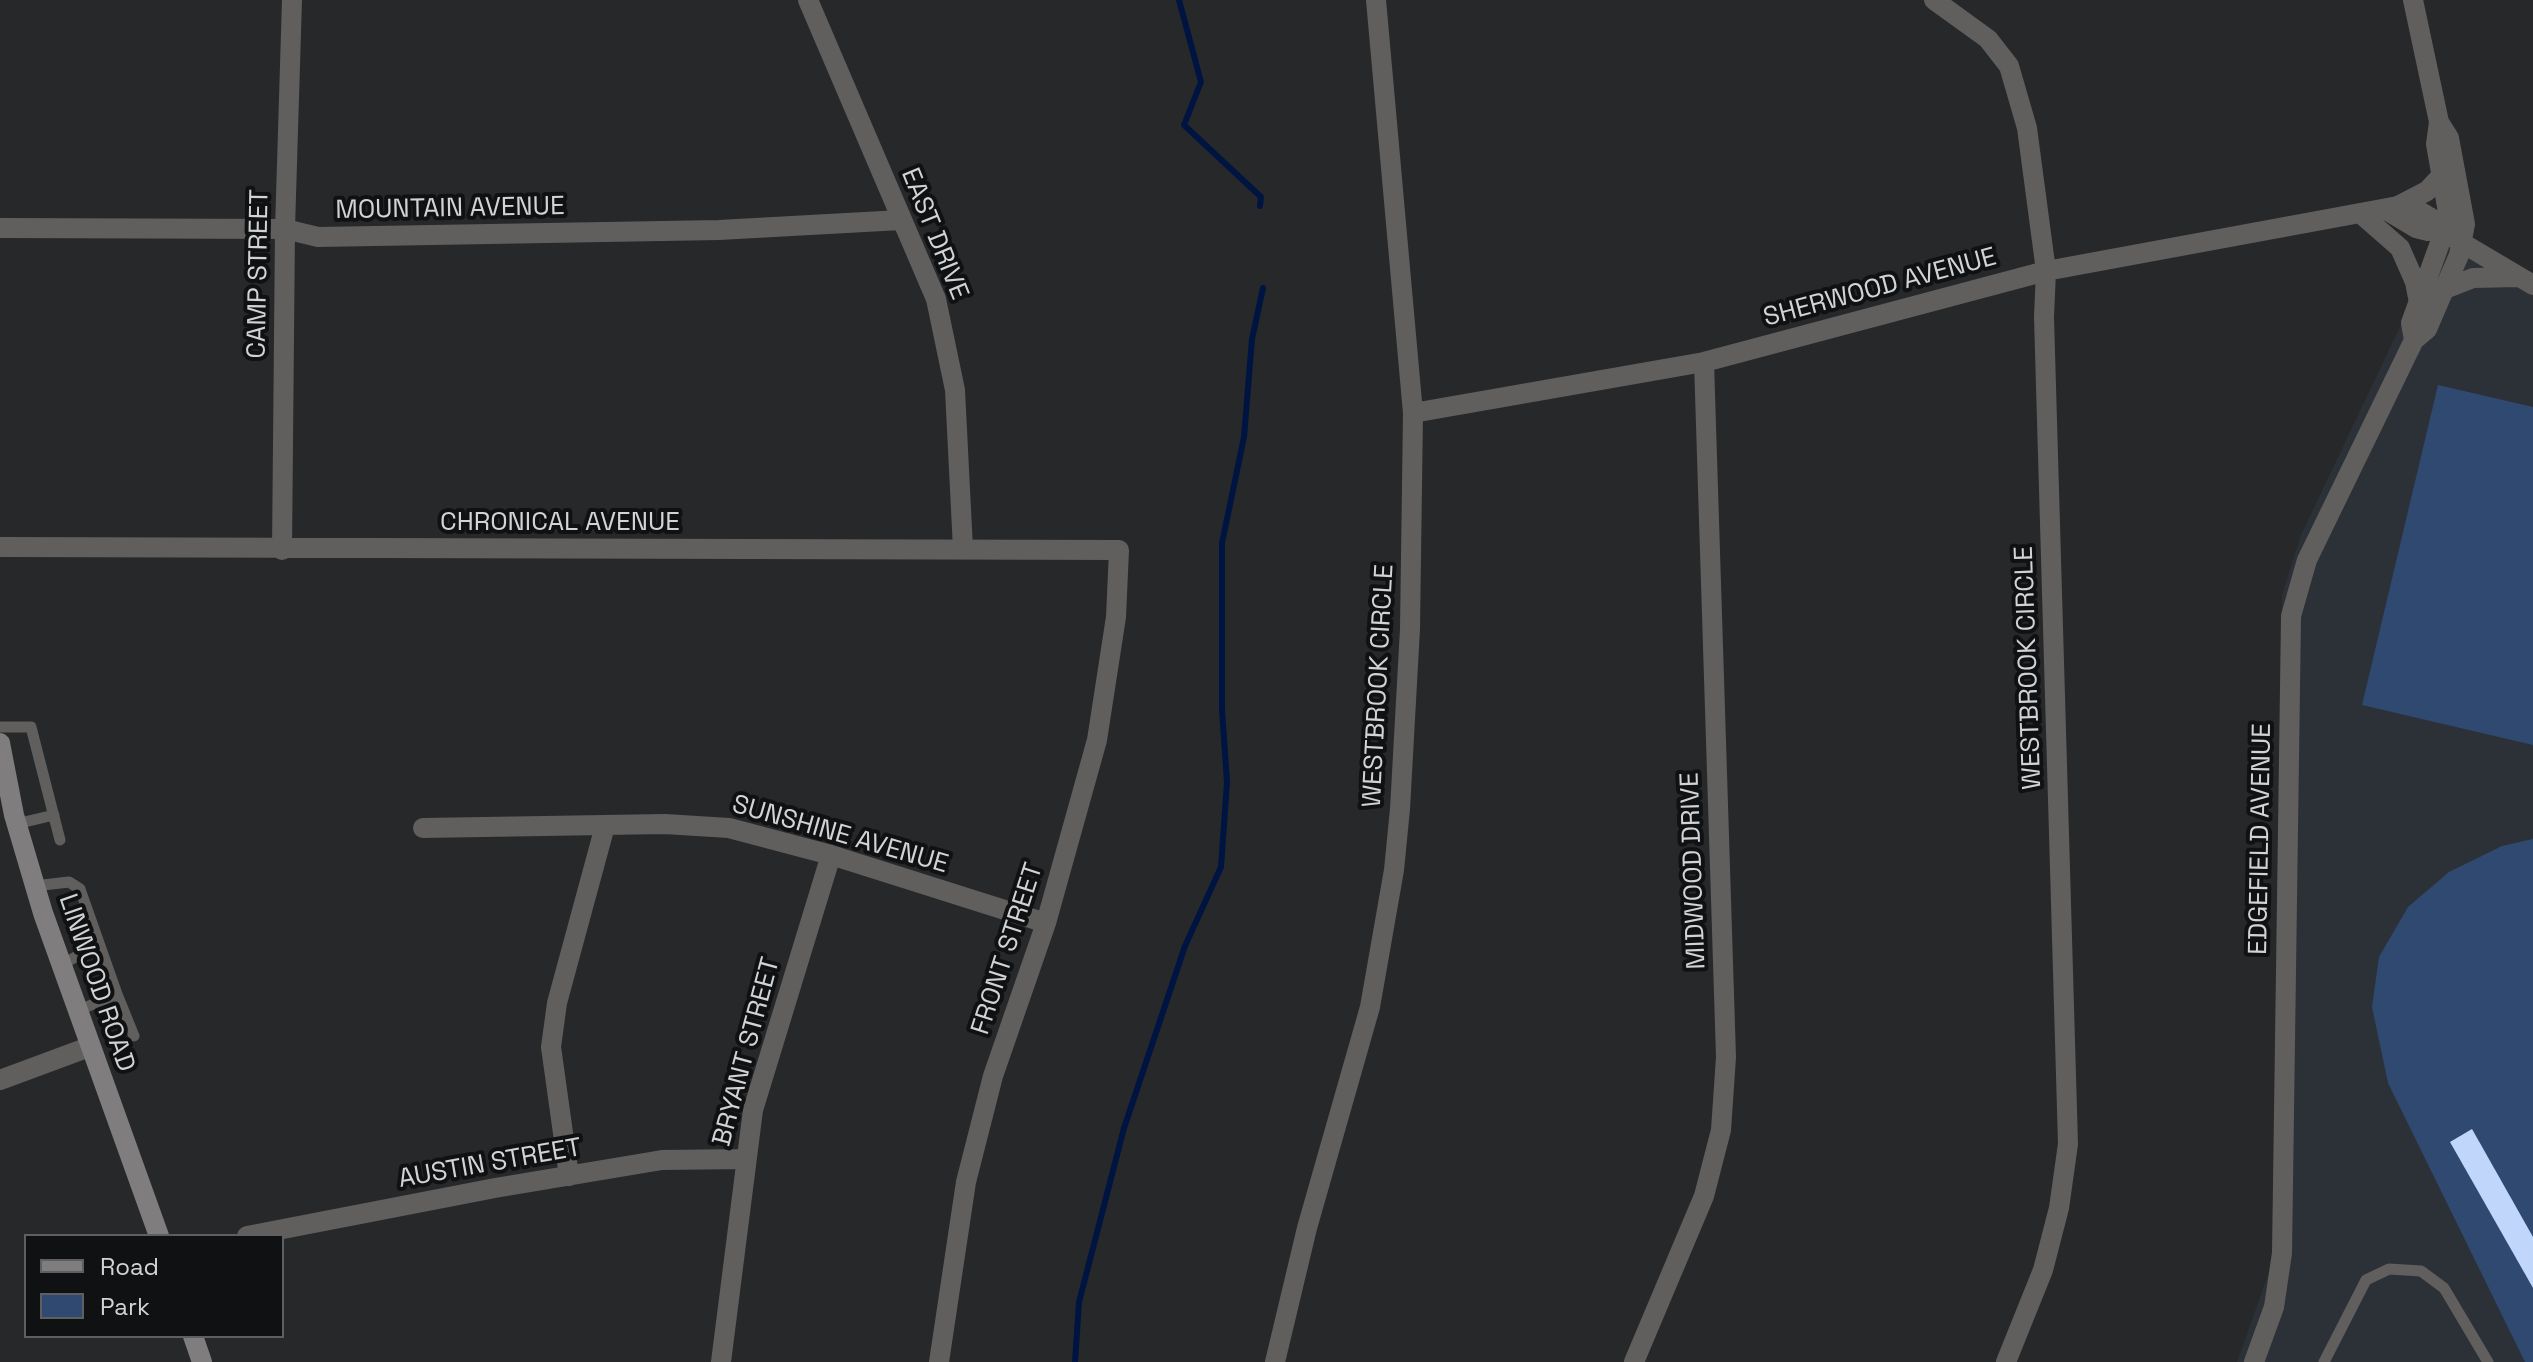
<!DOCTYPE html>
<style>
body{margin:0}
#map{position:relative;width:2533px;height:1362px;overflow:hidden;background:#27282a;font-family:"Space Grotesk",sans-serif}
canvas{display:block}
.legend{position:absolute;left:24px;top:1234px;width:260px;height:104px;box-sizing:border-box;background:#101112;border:2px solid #5e5f60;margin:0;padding:10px 14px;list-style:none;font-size:24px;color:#d2d3d4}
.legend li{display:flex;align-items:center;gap:16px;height:40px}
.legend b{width:40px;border:2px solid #5e5f60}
</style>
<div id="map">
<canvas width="2533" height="1362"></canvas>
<ul class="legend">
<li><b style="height:10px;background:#7f7d7d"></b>Road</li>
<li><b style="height:22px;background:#2f4971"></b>Park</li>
</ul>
</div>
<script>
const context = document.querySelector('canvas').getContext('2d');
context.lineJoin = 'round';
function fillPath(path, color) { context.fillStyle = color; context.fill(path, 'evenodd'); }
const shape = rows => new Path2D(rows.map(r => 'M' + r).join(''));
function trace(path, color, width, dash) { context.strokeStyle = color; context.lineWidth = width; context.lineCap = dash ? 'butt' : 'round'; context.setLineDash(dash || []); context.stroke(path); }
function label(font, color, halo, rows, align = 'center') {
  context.font = font + ' "Space Grotesk",sans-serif'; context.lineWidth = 8; context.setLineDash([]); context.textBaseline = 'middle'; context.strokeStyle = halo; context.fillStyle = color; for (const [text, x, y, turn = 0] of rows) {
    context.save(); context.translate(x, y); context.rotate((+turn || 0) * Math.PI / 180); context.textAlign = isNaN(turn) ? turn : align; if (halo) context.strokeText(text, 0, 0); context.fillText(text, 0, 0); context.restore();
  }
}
fillPath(shape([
 [2437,228,2533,285,2533,1362,2237,1362,2272,1264,2282,595,2301,535,2409,308]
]), '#2c3138');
fillPath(shape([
 [2438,385,2533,407,2533,745,2362,705],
 [2533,839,2533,1362,2525,1362,2388,1083,2372,1007,2379,957,2408,907,2449,872,2502,846]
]), '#2f4971');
trace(shape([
 [1179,0,1201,82,1184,125,1261,197,1260,206],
 [1075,1362,1079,1302,1124,1128,1185,946,1221,867,1227,782,1222,710,1222,543,1244,437,1252,339,1263,288]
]), '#001442', 6);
fillPath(shape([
 [2472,1129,2533,1237,2533,1288,2450,1142]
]), '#c0d7fb');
trace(shape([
 [0,727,31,727,60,840],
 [16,824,54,815],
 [34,886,69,882,80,889,117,994,77,1011],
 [61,965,99,944],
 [117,994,134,1036],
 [2324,1362,2366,1280,2389,1269,2421,1271,2444,1288,2488,1362]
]), '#605f5e', 11);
trace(shape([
 [808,0,936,299,955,390,963,549],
 [1934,0,1988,39,2009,66,2027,128,2046,271,2044,317,2068,1144,2059,1208,2043,1270,2006,1362],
 [2413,0,2439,122,2436,144,2449,218,2411,323,2414,340],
 [2398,206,2427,191,2441,176],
 [2386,210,2416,228,2428,231,2437,228],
 [2360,213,2400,248,2415,282,2419,303],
 [0,228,285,229,318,237,719,230,901,220],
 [2445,289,2473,278,2518,277],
 [1413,413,1704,362,2046,271,2398,206,2416,209,2433,219,2437,228,2533,285],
 [0,547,1119,550,1116,617,1097,740,1046,923,993,1076,966,1182,939,1362],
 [282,550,285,229,292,0],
 [423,828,665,824,729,828,831,855,1046,923],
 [0,1080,89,1047],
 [569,1176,551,1047,557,1003,605,826],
 [247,1236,495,1188,662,1160,744,1159],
 [721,1362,753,1110,831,855],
 [1275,1362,1307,1228,1370,1007,1394,870,1400,809,1410,629,1413,413,1376,0],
 [1634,1362,1704,1196,1721,1130,1726,1057,1704,362],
 [2254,1362,2274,1307,2282,1253,2291,616,2307,560,2414,340,2427,329,2459,255,2465,224,2449,138,2439,122]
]), '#605f5e', 20);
trace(shape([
 [0,743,14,815,43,913,159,1236],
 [193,1336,202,1362]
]), '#7f7d7d', 20);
label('26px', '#d2d3d4', '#101112', [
 ["MOUNTAIN AVENUE",450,209,-1],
 ["EAST DRIVE",934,234,68],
 ["CAMP STREET",259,274,-89],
 ["SHERWOOD AVENUE",1880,288,-15],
 ["CHRONICAL AVENUE",560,523],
 ["WESTBROOK CIRCLE",2029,668,-92],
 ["WESTBROOK CIRCLE",1379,686,-87],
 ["SUNSHINE AVENUE",840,835,16],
 ["EDGEFIELD AVENUE",2261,839,-89],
 ["MIDWOOD DRIVE",1694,871,-92],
 ["FRONT STREET",1008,949,-72],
 ["LINWOOD ROAD",96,983,71],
 ["BRYANT STREET",747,1052,-75],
 ["AUSTIN STREET",490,1164,-10]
]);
</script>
